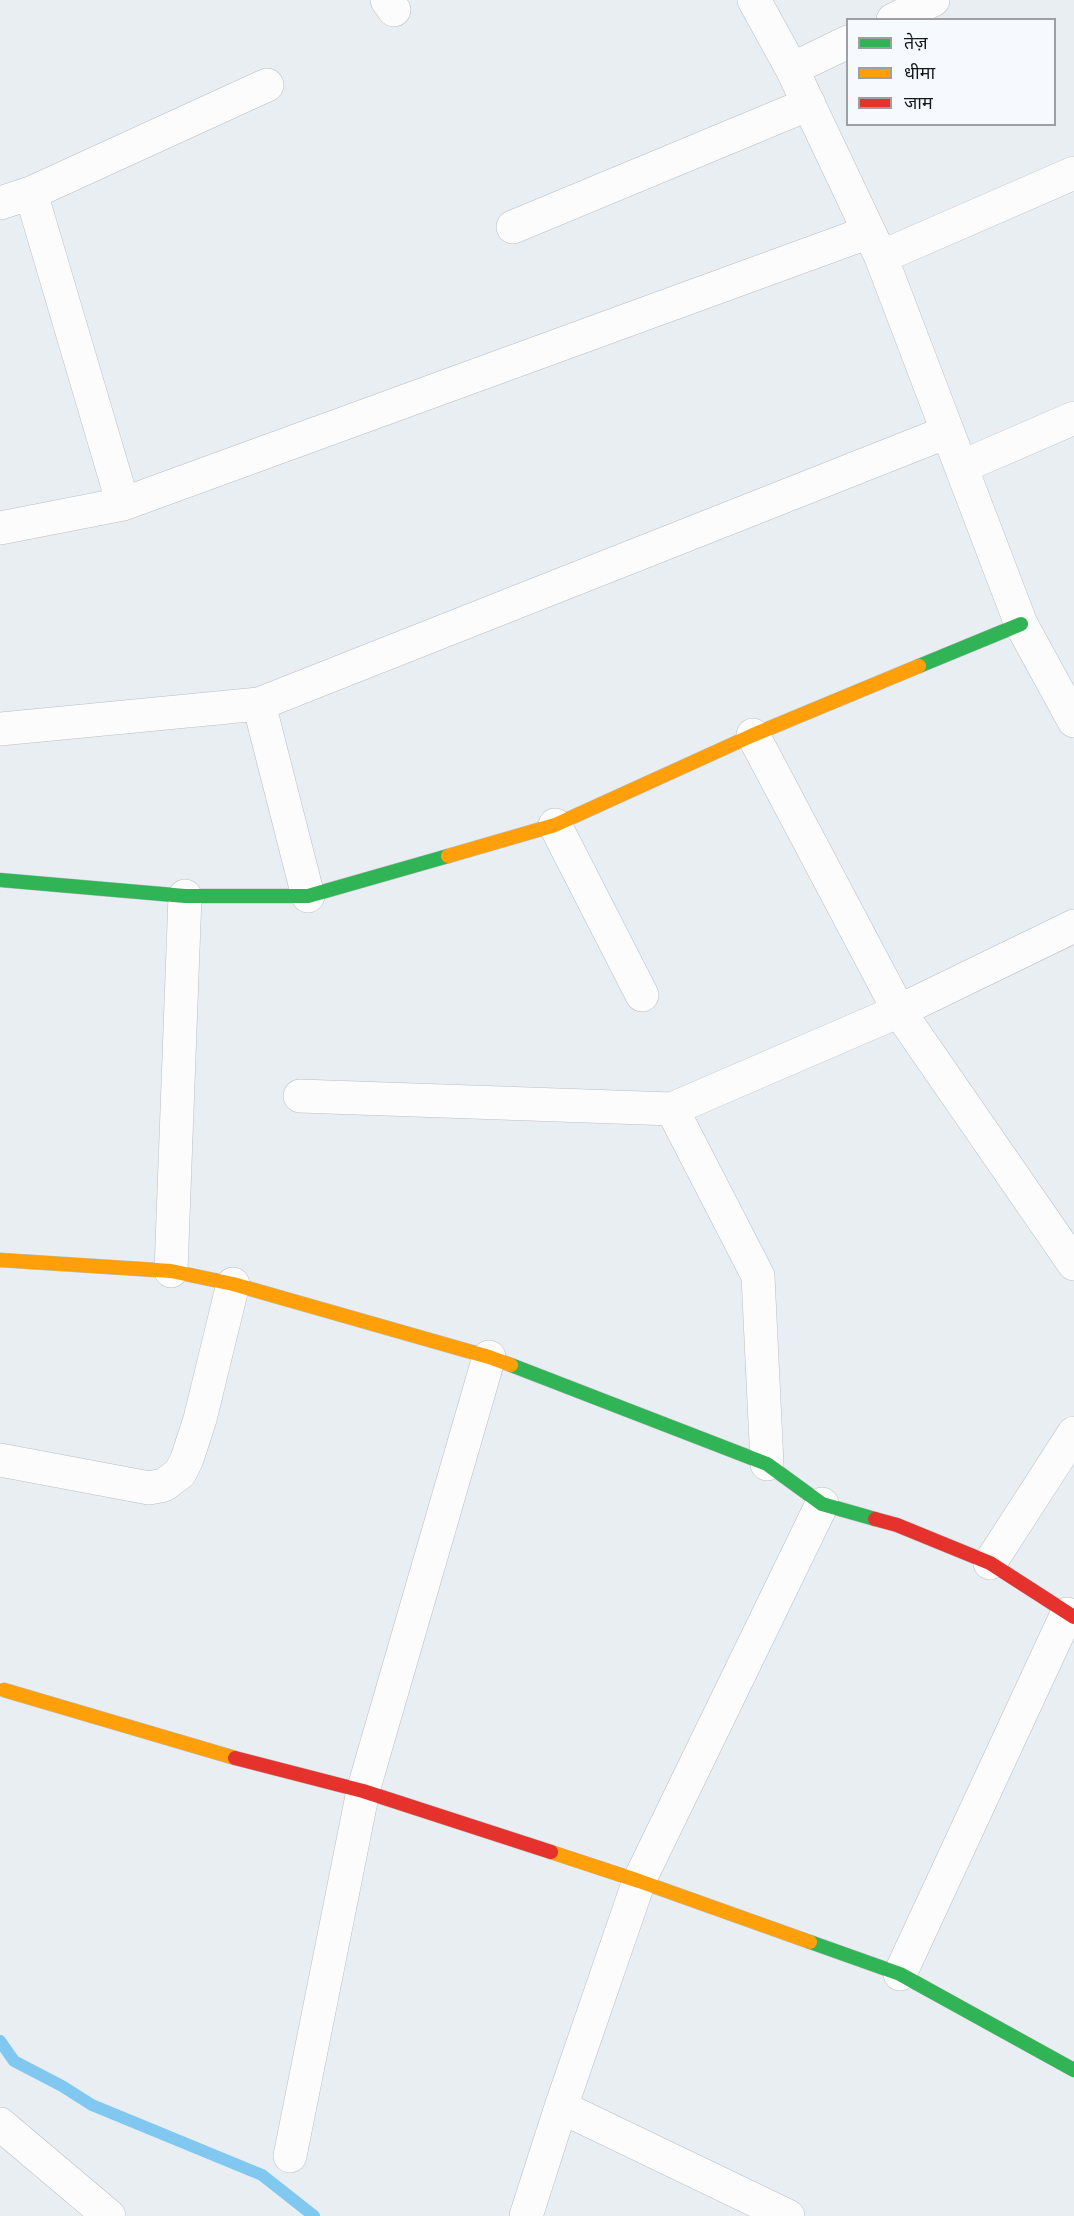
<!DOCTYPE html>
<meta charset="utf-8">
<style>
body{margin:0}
#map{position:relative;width:1074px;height:2216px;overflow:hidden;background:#e9eef3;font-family:Jost,"Noto Sans Devanagari",sans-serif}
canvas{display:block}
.legend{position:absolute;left:846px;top:18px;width:210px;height:108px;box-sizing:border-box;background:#f6fafe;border:2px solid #9ca0a4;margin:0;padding:8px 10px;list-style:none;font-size:18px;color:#16191c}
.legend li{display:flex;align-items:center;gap:12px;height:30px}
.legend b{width:30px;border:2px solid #9ca0a4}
</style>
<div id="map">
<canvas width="1074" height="2216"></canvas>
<ul class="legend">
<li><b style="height:8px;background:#30b455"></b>तेज़</li>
<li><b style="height:8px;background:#ff9f0a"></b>धीमा</li>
<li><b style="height:8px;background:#e5322d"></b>जाम</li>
</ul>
</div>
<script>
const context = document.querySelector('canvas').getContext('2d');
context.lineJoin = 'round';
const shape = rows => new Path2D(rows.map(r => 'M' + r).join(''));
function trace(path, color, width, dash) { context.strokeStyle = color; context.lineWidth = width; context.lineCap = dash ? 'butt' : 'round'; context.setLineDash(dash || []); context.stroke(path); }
trace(shape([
 [0,2041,14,2061,62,2086,92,2105,262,2175,314,2216]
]), '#81c8f0', 12);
const street = shape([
 [387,0,394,10],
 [754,0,792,69,881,257,1021,624,1074,721],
 [893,20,933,0],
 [792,69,848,42],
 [31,193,123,504],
 [0,203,31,193,267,85],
 [513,227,809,104],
 [881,257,1074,173],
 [961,467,1074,418],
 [0,528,123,504,869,232],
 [259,704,308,896],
 [0,729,259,704,947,432],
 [753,735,899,1011,1074,1264],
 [555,825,642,995],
 [300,1096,672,1109,899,1011,1074,926],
 [672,1109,758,1276,767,1464],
 [171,1271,185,896],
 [0,1460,149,1488,164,1485,180,1473,187,1459,200,1419,233,1284],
 [990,1563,1074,1433],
 [900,1974,1067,1614],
 [561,2107,788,2216],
 [0,2124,109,2216],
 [290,2156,363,1791,489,1357],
 [526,2216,561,2107,639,1881,822,1504]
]);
const fast = shape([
 [919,666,1021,624],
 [0,880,185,896,308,896,448,856],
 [511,1365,767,1464,822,1504,875,1519],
 [810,1942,900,1974,1074,2070]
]);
const slow = shape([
 [448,856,555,825,753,735,919,666],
 [0,1260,171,1271,233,1284,489,1357,511,1365],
 [4,1690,235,1758],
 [551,1852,639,1881,810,1942]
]);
const jam = shape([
 [875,1519,897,1525,990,1563,1074,1617],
 [235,1758,363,1791,551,1852]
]);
trace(street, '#babec2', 34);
trace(fast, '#babec2', 15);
trace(slow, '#babec2', 15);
trace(jam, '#babec2', 15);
trace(street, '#fcfcfd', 33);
trace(fast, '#30b455', 14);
trace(slow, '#ff9f0a', 14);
trace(jam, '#e5322d', 14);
</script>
